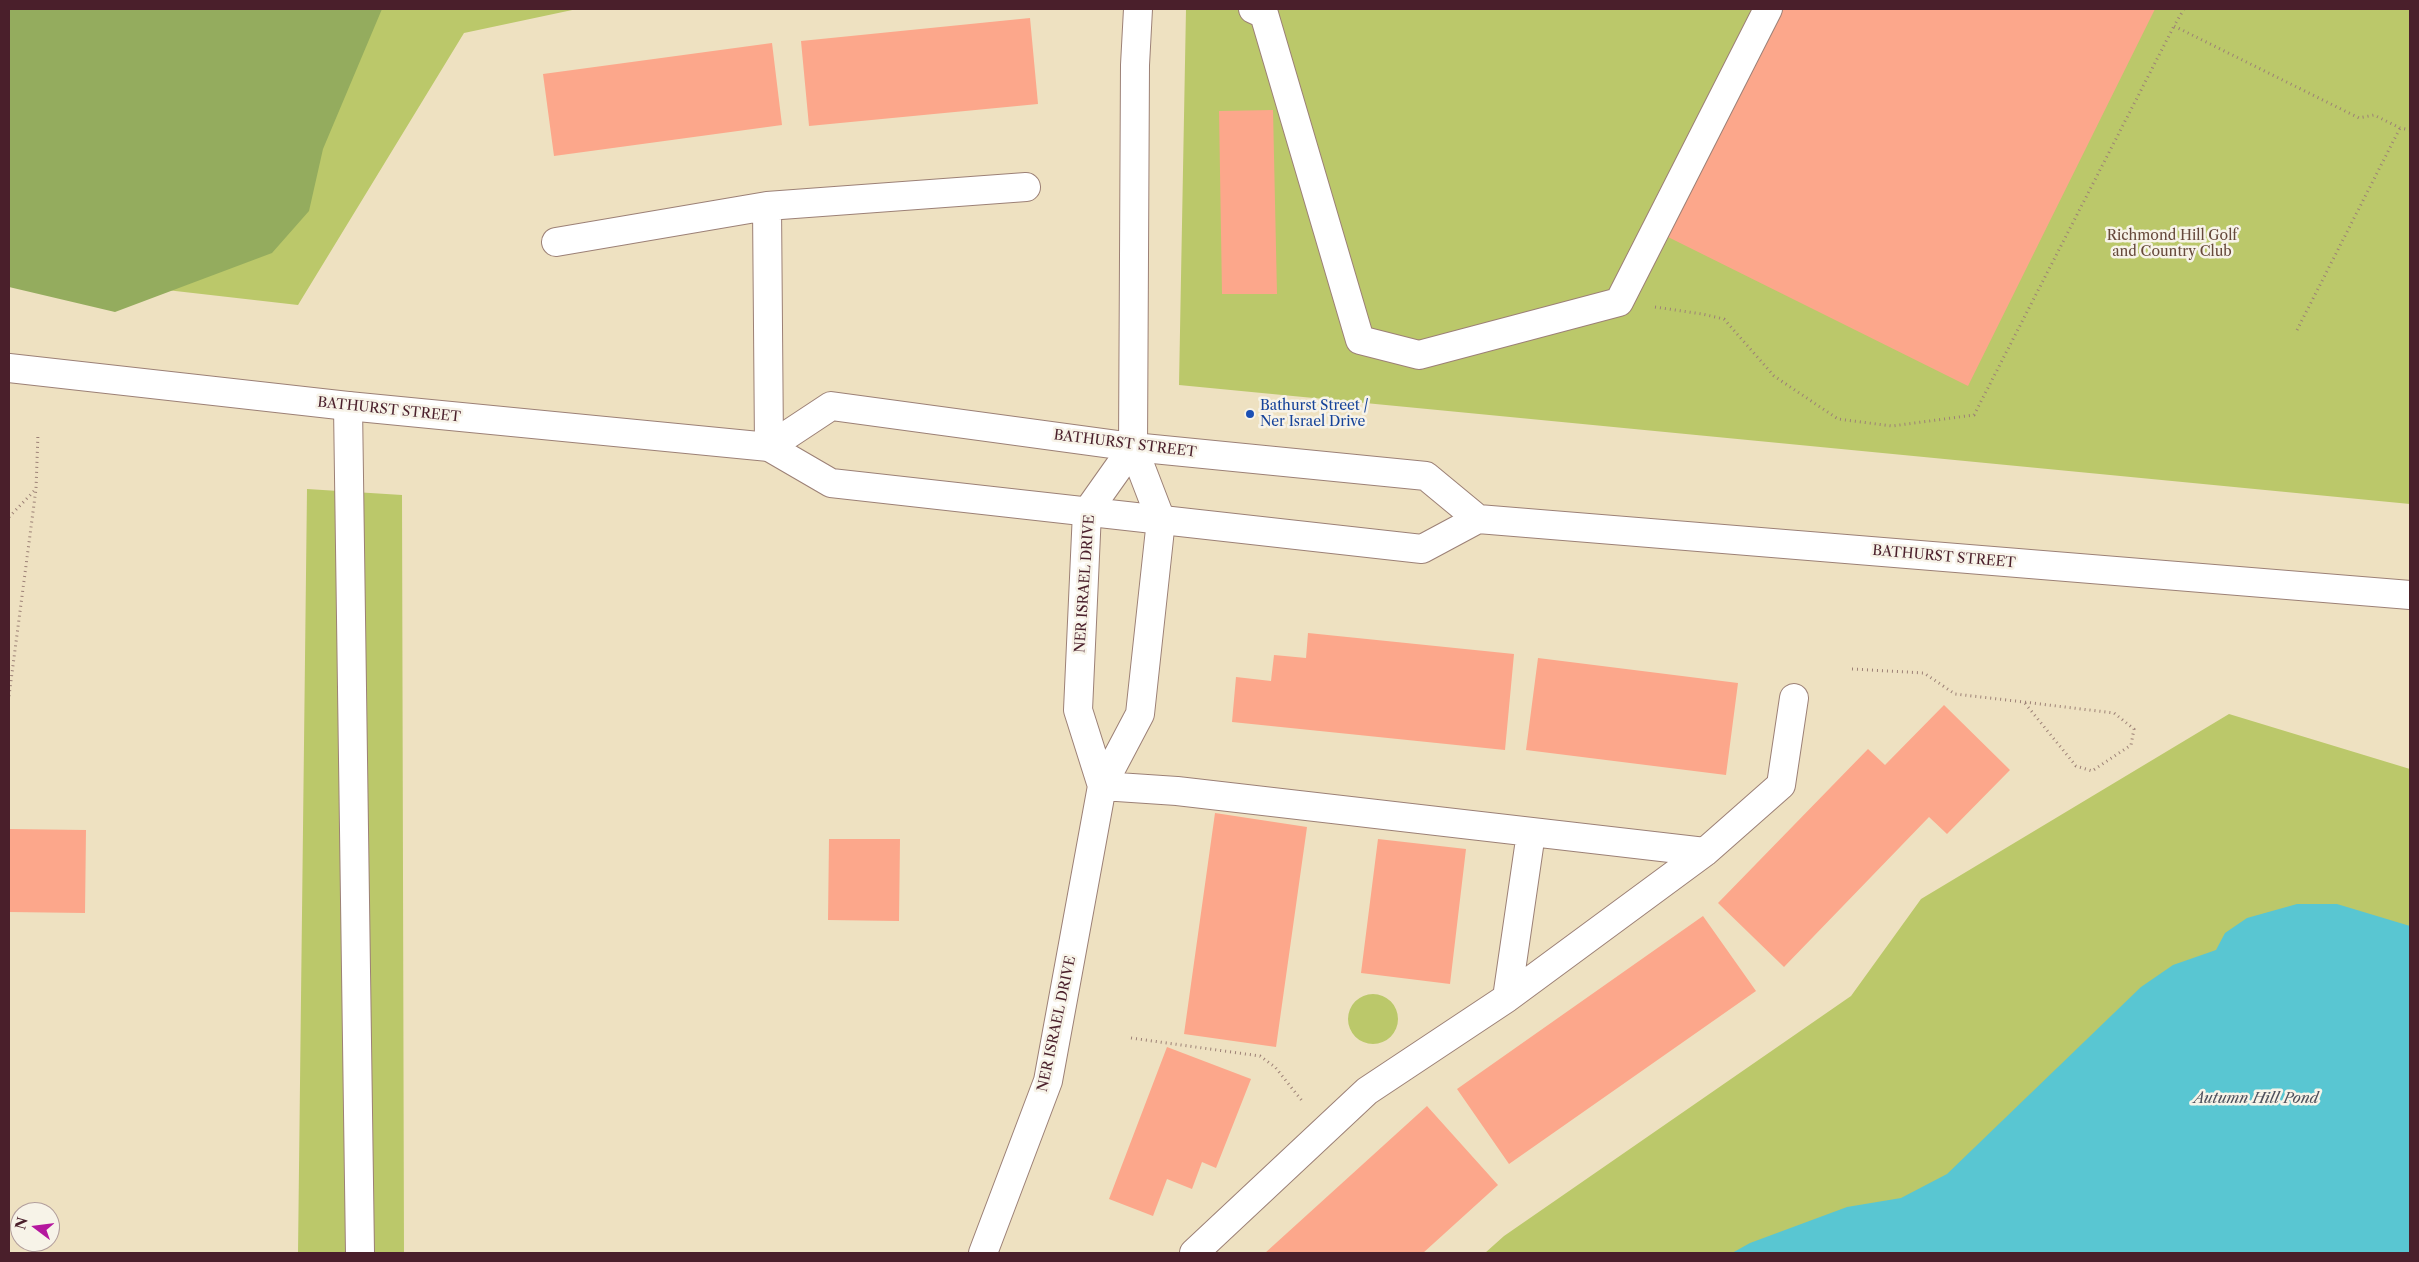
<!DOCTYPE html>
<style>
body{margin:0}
#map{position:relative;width:2419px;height:1262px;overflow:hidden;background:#eee1c1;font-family:"Libre Caslon Text",serif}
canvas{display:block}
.frame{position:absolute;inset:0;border:10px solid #4a1f2b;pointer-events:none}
.north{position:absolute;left:10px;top:1202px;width:50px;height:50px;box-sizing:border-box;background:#f7f3e8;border:1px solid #b29e9c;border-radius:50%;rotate:285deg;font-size:14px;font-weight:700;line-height:20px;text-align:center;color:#4a1f2b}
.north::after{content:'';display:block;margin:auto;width:18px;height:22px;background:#b5179e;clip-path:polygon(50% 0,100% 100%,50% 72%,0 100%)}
</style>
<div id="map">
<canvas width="2419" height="1262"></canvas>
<div class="frame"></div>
<div class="north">N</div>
</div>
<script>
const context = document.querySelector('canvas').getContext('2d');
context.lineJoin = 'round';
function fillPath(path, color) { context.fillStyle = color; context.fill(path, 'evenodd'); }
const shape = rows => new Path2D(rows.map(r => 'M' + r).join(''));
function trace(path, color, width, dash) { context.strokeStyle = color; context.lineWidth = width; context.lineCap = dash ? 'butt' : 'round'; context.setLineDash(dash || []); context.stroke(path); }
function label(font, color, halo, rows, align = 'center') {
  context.font = font + ' "Libre Caslon Text",serif'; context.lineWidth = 5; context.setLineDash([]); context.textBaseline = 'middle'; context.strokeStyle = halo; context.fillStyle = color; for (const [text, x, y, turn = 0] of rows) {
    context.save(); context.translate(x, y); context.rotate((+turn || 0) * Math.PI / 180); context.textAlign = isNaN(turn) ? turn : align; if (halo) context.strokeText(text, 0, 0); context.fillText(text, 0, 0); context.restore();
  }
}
fillPath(shape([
 [9,9,577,9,464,33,298,305,9,272],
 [1186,9,2410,9,2410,504,1179,385],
 [307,489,402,495,404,1253,298,1253],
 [2229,714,2410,769,2410,1253,1485,1253,1504,1236,1851,996,1921,899],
 '1348 1019a25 25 0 1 1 50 0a25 25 0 1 1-50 0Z'
]), '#bbc86a');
fillPath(shape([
 [9,9,382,9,323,149,309,211,272,253,115,312,9,287]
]), '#94ac5e');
fillPath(shape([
 [2297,904,2337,904,2410,926,2410,1253,1732,1253,1750,1243,1847,1207,1901,1198,1947,1174,2141,987,2173,965,2216,950,2225,933,2247,918]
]), '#59c6d2');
fillPath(shape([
 [1780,9,2155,9,1968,386,1666,236],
 [1030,18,1038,104,809,126,801,41],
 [772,43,782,125,554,156,543,74],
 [1273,110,1277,294,1222,294,1219,111],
 [1308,633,1514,654,1505,750,1232,722,1236,677,1271,681,1274,655,1306,658],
 [1538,658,1738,683,1726,775,1526,750],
 [1944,705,2010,770,1947,834,1929,817,1784,967,1718,903,1868,749,1885,765],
 [1215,813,1307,827,1276,1047,1184,1034],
 [9,829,86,830,85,913,9,912],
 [829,839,900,839,899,921,828,920],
 [1378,839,1466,849,1450,984,1361,973],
 [1703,916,1756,991,1509,1164,1457,1089],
 [1167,1047,1251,1079,1216,1168,1202,1162,1192,1189,1167,1179,1153,1216,1109,1199],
 [1427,1106,1498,1185,1423,1253,1265,1253]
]), '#fca78b');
const minor = shape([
 [1253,9,1264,14,1360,340,1419,355,1619,302,1768,9],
 [767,206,769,447],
 [556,242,767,206,1026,187],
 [348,406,360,1253],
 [1102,786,1177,791,1705,852],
 [1102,786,1078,710,1087,512,1133,447],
 [1507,998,1531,833],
 [983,1253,1048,1081,1102,786,1140,714,1161,520,1133,447,1135,65,1138,9],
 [1194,1253,1367,1091,1507,998,1705,852,1781,785,1794,698]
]);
const major = shape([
 [9,368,348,406,769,447,831,483,1422,549,1478,519,2410,595],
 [769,447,831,406,1133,447,1426,476,1478,519]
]);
trace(minor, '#9c8076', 30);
trace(major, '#9c8076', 30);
trace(shape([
 [2184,9,2174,26,2359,118,2374,115,2400,128,2410,130],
 [1655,307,1702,314,1724,319,1774,376,1838,419,1892,426,1974,415,2174,26],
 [2297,330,2400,128],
 [9,517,36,489,38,433],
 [1852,669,1924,673,1955,694,2024,702,2114,713,2134,729,2131,745,2092,771,2076,766,2024,702],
 [9,696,36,489],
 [1131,1038,1260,1056,1275,1067,1303,1102]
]), '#9c8076', 3, [1, 4]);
trace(minor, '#fff', 28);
trace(major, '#fff', 28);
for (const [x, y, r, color] of [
 [1250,414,5,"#1a4fb4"]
]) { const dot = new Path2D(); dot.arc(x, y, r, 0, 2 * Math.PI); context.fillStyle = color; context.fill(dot); trace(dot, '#f7f3e8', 2); }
label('14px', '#66493b', '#f7f3e8', [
 ["Richmond Hill Golf",2172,236],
 ["and Country Club",2172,252]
]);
label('14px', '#164399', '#f7f3e8', [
 ["Bathurst Street /",1260,406],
 ["Ner Israel Drive",1260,422]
], 'left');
label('14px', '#4a1f2b', '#f7f3e8', [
 ["BATHURST STREET",389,410,6],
 ["BATHURST STREET",1125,444,7],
 ["BATHURST STREET",1944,557,5],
 ["NER ISRAEL DRIVE",1085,584,-86],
 ["NER ISRAEL DRIVE",1057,1024,-78]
]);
label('italic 15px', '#4e515d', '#f7f3e8', [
 ["Autumn Hill Pond",2256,1099]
]);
</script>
